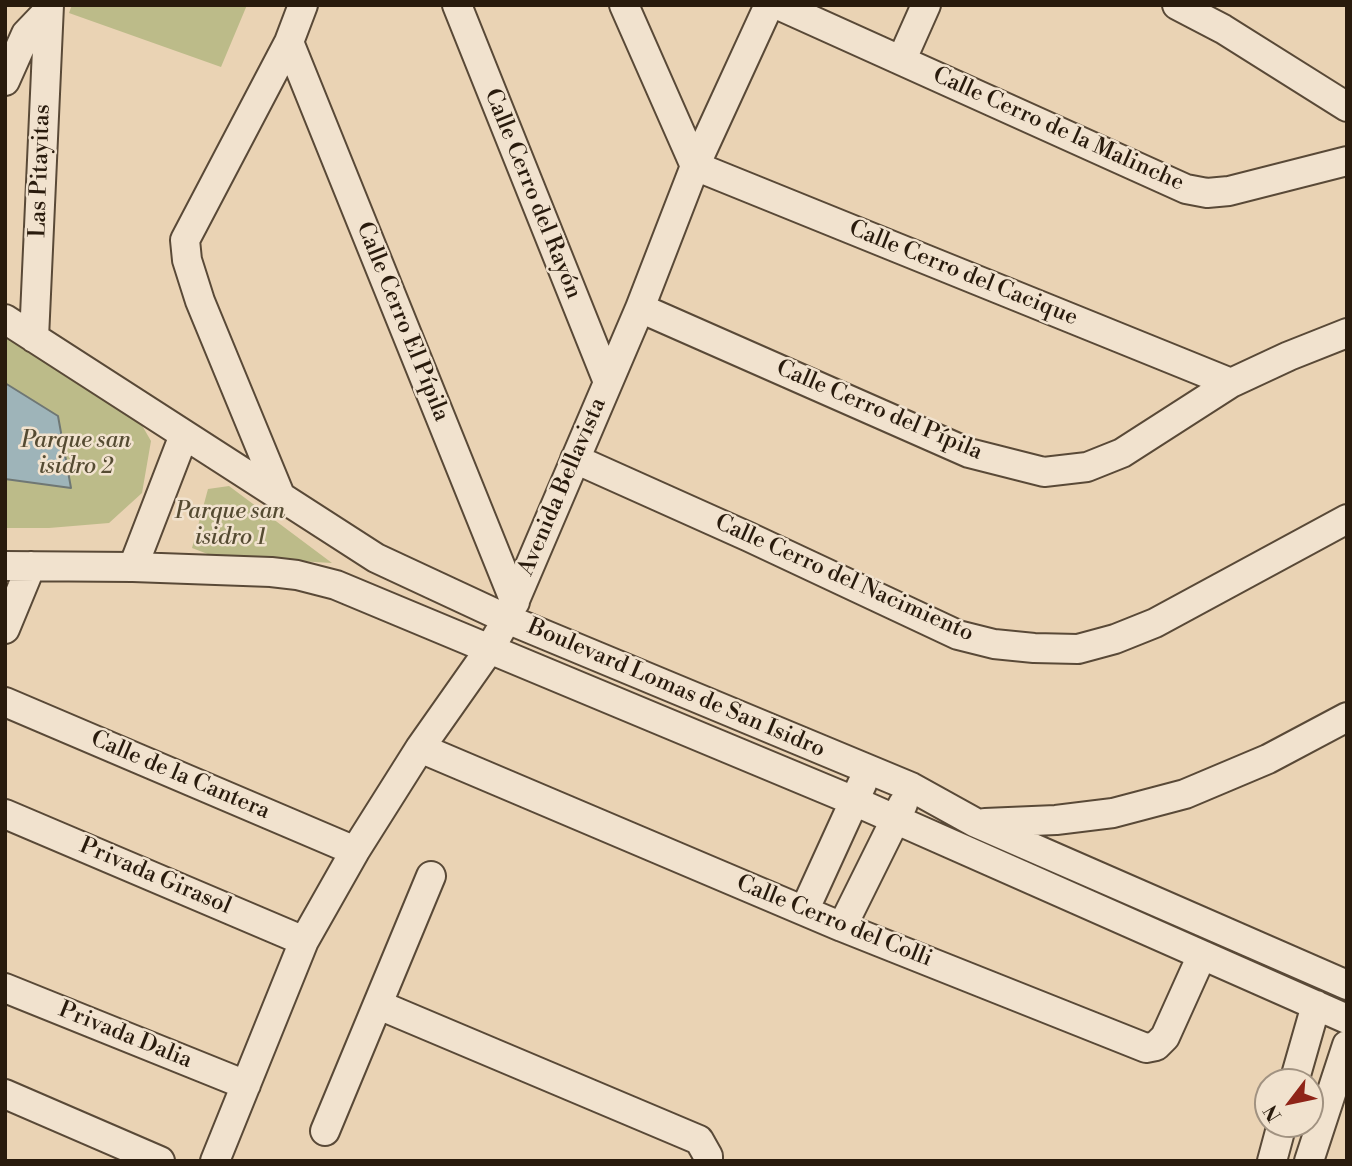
<!DOCTYPE html>
<meta charset="utf-8">
<style>
body{margin:0}
#map{position:relative;width:1352px;height:1166px;overflow:hidden;background:#ead3b4;font-family:"Libre Bodoni",serif}
canvas{display:block}
.frame{position:absolute;inset:0;border:7px solid #291b0d;pointer-events:none}
.north{position:absolute;left:1254px;top:1068px;width:70px;height:70px;box-sizing:border-box;background:#f1e2ce;border:2px solid #a19281;border-radius:50%;rotate:238deg;font-size:19px;font-weight:700;line-height:28px;text-align:center;color:#291b0d}
.north::after{content:'';display:block;margin:auto;width:24px;height:32px;background:#8f2418;clip-path:polygon(50% 0,100% 100%,50% 72%,0 100%)}
</style>
<div id="map">
<canvas width="1352" height="1166"></canvas>
<div class="frame"></div>
<div class="north">N</div>
</div>
<script>
const context = document.querySelector('canvas').getContext('2d');
context.lineJoin = 'round';
function fillPath(path, color) { context.fillStyle = color; context.fill(path, 'evenodd'); }
const shape = rows => new Path2D(rows.map(r => 'M' + r).join(''));
function trace(path, color, width, dash) { context.strokeStyle = color; context.lineWidth = width; context.lineCap = dash ? 'butt' : 'round'; context.setLineDash(dash || []); context.stroke(path); }
function label(font, color, halo, rows, align = 'center') {
  context.font = font + ' "Libre Bodoni",serif'; context.lineWidth = 5; context.setLineDash([]); context.textBaseline = 'middle'; context.strokeStyle = halo; context.fillStyle = color; for (const [text, x, y, turn = 0] of rows) {
    context.save(); context.translate(x, y); context.rotate((+turn || 0) * Math.PI / 180); context.textAlign = isNaN(turn) ? turn : align; if (halo) context.strokeText(text, 0, 0); context.fillText(text, 0, 0); context.restore();
  }
}
fillPath(shape([
 [72,5,247,5,221,67,69,13],
 [5,319,132,408,151,441,142,493,109,523,49,528,5,528],
 [229,486,332,563,213,556,192,548,208,489]
]), '#bcbb89');
const water = shape([
 [5,383,58,416,71,488,5,479,5,383]
]);
fillPath(water, '#9eb4b9');
trace(water, '#6f7774', 2);
const minor = shape([
 [457,5,608,382],
 [624,5,695,166,1231,383],
 [778,5,1186,189,1207,193,1229,191,1347,161],
 [1177,5,1223,29,1347,107],
 [289,42,515,602],
 [902,59,926,5],
 [5,81,26,34,48,11],
 [640,308,969,453,1044,472,1087,467,1122,453,1231,383,1289,356,1347,333],
 [5,319,376,558,507,619,911,787,976,823,1347,985],
 [34,338,49,5],
 [575,459,749,537,958,635,994,644,1034,648,1078,649,1115,639,1155,623,1347,519],
 [280,495,200,301,187,260,185,240,289,42,303,5],
 [5,566,133,567,271,572,297,575,336,585,854,801,1347,1019],
 [133,567,184,435],
 [5,629,31,566],
 [5,702,355,851],
 [420,748,842,927,1146,1048,1156,1046,1165,1037,1202,955],
 [5,814,304,941],
 [985,823,1056,820,1113,813,1185,794,1268,759,1347,717],
 [804,911,862,784],
 [842,927,903,804],
 [5,988,246,1085],
 [379,1005,699,1140,708,1156,708,1161],
 [1294,1082,1316,1005],
 [5,1094,160,1161],
 [325,1131,431,876],
 [215,1161,304,941,355,851,420,748,489,650,507,619,640,308,695,166,769,5],
 [1272,1161,1282,1124],
 [1309,1161,1347,1045]
]);
trace(minor, '#594937', 32);
trace(minor, '#f1e2ce', 28);
label('23px', '#291b0d', '#f1e2ce', [
 ["Calle Cerro de la Malinche",1058,130,24],
 ["Las Pitayitas",41,171,-88],
 ["Calle Cerro del Rayón",532,194,68],
 ["Calle Cerro del Cacique",963,274,22],
 ["Calle Cerro El Pípila",402,322,68],
 ["Calle Cerro del Pípila",879,411,23],
 ["Avenida Bellavista",563,487,-67],
 ["Calle Cerro del Nacimiento",844,579,24],
 ["Boulevard Lomas de San Isidro",676,689,23],
 ["Calle de la Cantera",180,776,23],
 ["Privada Girasol",155,877,23],
 ["Calle Cerro del Colli",834,922,22],
 ["Privada Dalia",125,1036,22]
]);
label('italic 23px', '#554b32', '#f1e2ce', [
 ["Parque san",76,441],
 ["isidro 2",76,467],
 ["Parque san",230,512],
 ["isidro 1",230,538]
]);
</script>
